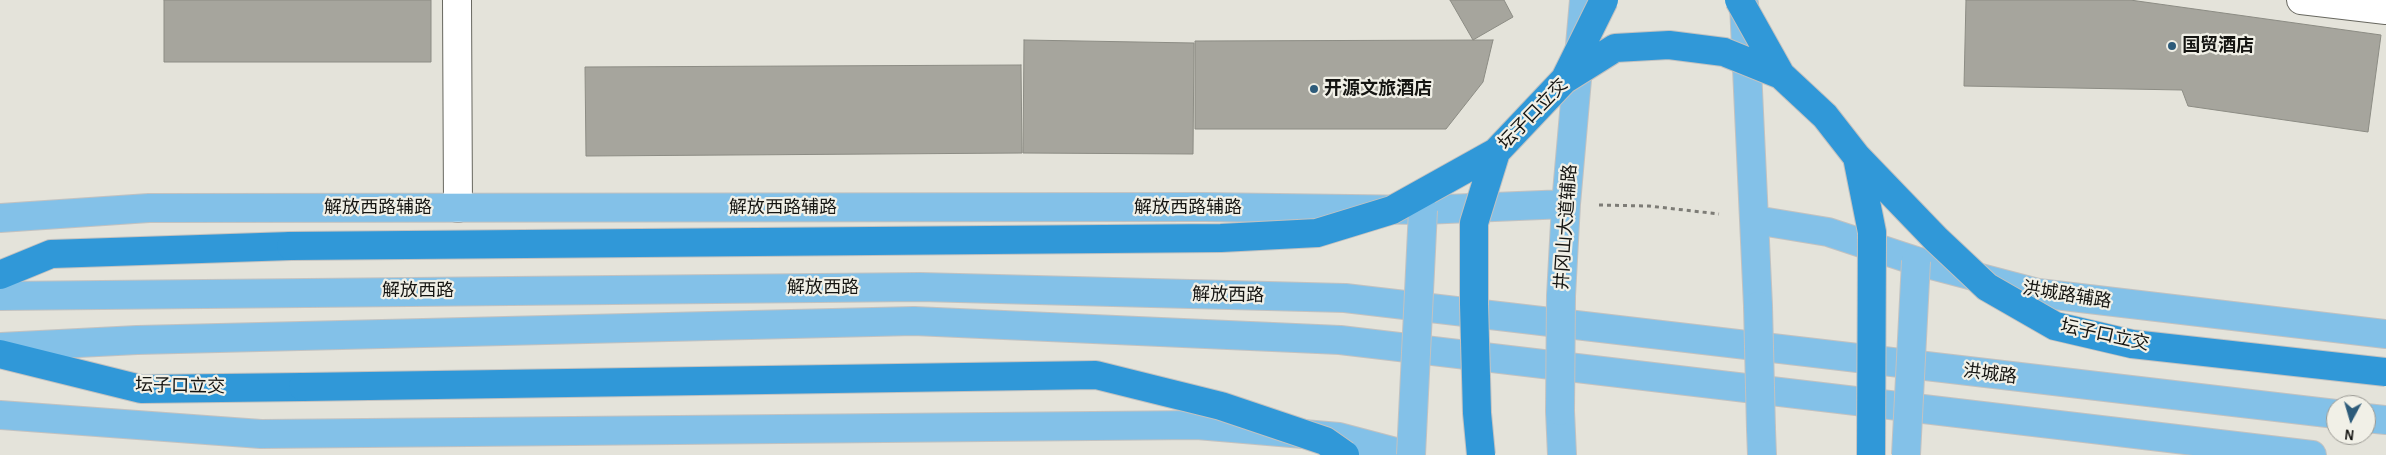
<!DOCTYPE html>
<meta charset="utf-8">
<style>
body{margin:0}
#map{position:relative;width:2386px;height:455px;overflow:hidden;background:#e4e3da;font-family:"Alegreya Sans",sans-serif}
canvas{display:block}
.north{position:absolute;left:2326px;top:395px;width:50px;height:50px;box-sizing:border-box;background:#f1f0e7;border:1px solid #999892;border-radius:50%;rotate:186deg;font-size:14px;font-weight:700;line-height:20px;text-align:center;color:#151512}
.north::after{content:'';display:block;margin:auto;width:18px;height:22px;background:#2d5b7a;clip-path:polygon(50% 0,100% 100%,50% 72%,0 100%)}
</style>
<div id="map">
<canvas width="2386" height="455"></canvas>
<div class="north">N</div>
</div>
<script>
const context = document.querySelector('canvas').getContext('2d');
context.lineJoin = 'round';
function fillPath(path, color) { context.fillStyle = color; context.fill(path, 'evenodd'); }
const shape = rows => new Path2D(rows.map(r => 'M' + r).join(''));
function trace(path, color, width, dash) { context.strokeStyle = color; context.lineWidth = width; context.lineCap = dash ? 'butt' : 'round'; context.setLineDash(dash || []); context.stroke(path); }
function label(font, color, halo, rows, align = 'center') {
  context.font = font + ' "Alegreya Sans","Noto Sans SC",sans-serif'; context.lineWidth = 4.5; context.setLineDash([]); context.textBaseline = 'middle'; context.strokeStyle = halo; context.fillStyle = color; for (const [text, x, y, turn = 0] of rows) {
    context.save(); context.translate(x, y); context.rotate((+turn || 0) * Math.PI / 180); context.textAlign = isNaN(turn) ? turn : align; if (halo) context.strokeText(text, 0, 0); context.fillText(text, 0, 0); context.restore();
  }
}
const building = shape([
 [164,0,431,0,431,62,164,62,164,0],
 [1450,0,1504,0,1513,17,1473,40,1450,0],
 [1966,0,2130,0,2381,35,2368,132,2188,106,2182,90,1964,86,1966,0],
 [1024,40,1194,43,1193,154,1023,153,1024,40],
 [1493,40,1483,82,1446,129,1195,129,1195,41,1493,40],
 [1021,65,1022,153,586,156,585,67,1021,65]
]);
fillPath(building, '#a6a59d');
trace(building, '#8c8c84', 1);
const minor = shape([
 [457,0,458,208],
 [2301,0,2386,10]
]);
const major = shape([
 [1744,4,1758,306],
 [0,218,149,208,1204,207,1423,210,1566,204],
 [1755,220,1828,232,1916,261,2038,293,2386,334],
 [0,296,920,287,1345,298,2336,414],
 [1561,296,1566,204,1584,0],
 [0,347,137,340,914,321,1340,340,2312,455],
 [1560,411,1562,455],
 [0,415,261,434,1197,425,1339,437,1407,455],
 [2366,418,2386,420],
 [1761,429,1762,455]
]);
const highway = shape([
 [0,275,51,254,291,246],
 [0,354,141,389,303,387]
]);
trace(minor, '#67675f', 30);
trace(major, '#c2c2c1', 30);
trace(highway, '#c2c2c1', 30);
trace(shape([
 [1599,205,1649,206,1719,214]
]), '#7d7c76', 3, [4, 4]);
trace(minor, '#fff', 28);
trace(major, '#83c1e8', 28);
trace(highway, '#3098d8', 28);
const majorBridge = shape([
 [1758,306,1761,429],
 [1560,411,1561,296],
 [1411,455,1423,210],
 [1906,455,1916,261]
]);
const highwayBridge = shape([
 [1739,0,1781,75],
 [1565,79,1604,0],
 [1857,157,1936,239,1987,287,2055,326,2132,344,2386,372],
 [291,246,1221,238,1317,233,1392,210,1496,152],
 [303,387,1096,375,1221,406,1325,441,1345,455],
 [1481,455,1477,413,1474,304,1474,223,1496,152,1564,80,1615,48,1669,45,1724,52,1781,75,1825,116,1857,157,1872,232,1871,455]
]);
trace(majorBridge, '#c2c2c1', 30, []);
trace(highwayBridge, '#c2c2c1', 30, []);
trace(majorBridge, '#83c1e8', 28);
trace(highwayBridge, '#3098d8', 28);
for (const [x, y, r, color] of [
 [2172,46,5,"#2d5b7a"],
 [1314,89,5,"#2d5b7a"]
]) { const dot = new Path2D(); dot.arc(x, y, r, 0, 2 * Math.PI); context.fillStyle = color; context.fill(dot); trace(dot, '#f1f0e7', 2); }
label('bold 18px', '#151512', '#f1f0e7', [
 ["国贸酒店",2182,46],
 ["开源文旅酒店",1324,89]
], 'left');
label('18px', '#151512', '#f1f0e7', [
 ["坛子口立交",1533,114,-46],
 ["解放西路辅路",378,208],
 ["解放西路辅路",783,208],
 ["解放西路辅路",1188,208],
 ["井冈山大道辅路",1566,227,-86],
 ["解放西路",823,288],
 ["解放西路",418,291],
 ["解放西路",1228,295,1],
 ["洪城路辅路",2067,295,9],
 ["坛子口立交",2105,335,12],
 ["洪城路",1990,374,7],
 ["坛子口立交",180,386,1]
]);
</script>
